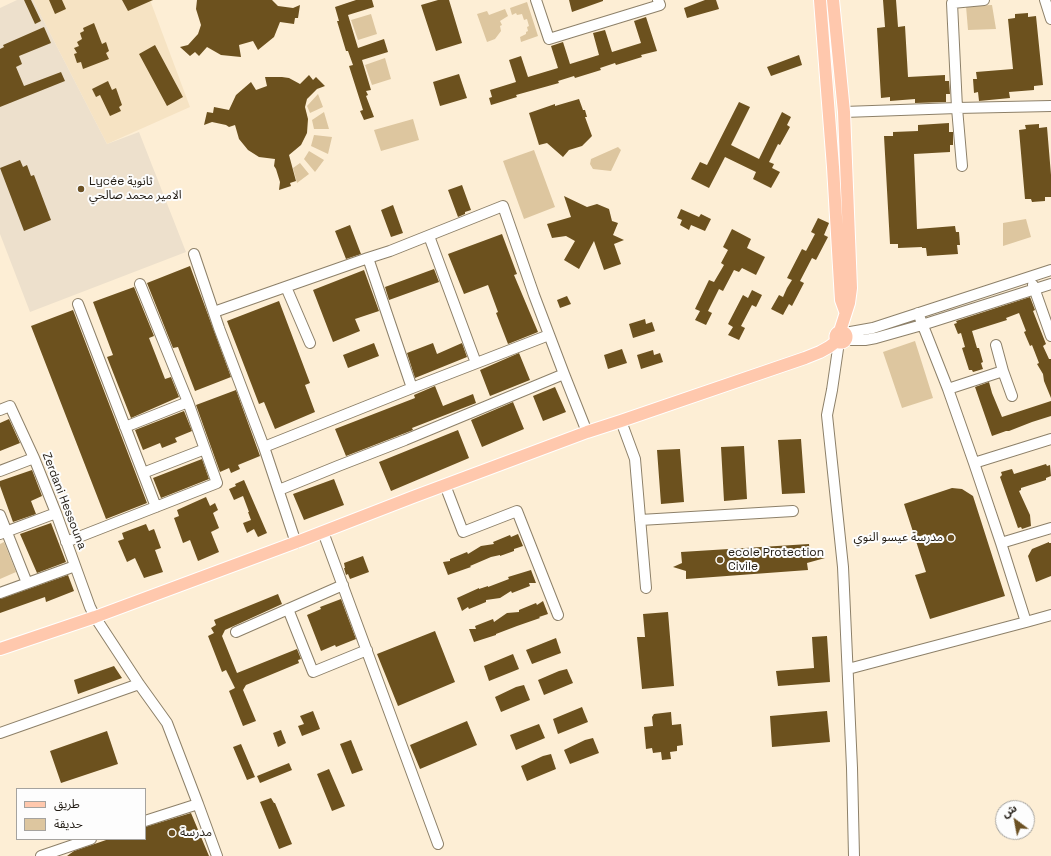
<!DOCTYPE html>
<meta charset="utf-8">
<style>
body{margin:0}
#map{position:relative;width:1051px;height:856px;overflow:hidden;background:#fdeed5;font-family:"Space Grotesk","Noto Sans Arabic",sans-serif}
canvas{display:block}
.legend{position:absolute;left:16px;top:788px;width:130px;height:52px;box-sizing:border-box;background:#fdfdfd;border:1px solid #a5a39f;margin:0;padding:5px 7px;list-style:none;font-size:12px;color:#211b13}
.legend li{display:flex;align-items:center;gap:8px;height:20px}
.legend b{width:20px;border:1px solid #a5a39f}
.north{position:absolute;left:995px;top:800px;width:40px;height:40px;box-sizing:border-box;background:#fdfdfd;border:1px solid #a5a39f;border-radius:50%;rotate:328deg;font-size:11px;font-weight:700;line-height:16px;text-align:center;color:#211b13}
.north::after{content:'';display:block;margin:auto;width:14px;height:18px;background:#6c5123;clip-path:polygon(50% 0,100% 100%,50% 72%,0 100%)}
</style>
<div id="map">
<canvas width="1051" height="856"></canvas>
<ul class="legend">
<li><b style="height:5px;background:#ffc8ad"></b>طريق</li>
<li><b style="height:11px;background:#ddc69f"></b>حديقة</li>
</ul>
<div class="north">ش</div>
</div>
<script>
const context = document.querySelector('canvas').getContext('2d');
context.lineJoin = 'round';
function fillPath(path, color) { context.fillStyle = color; context.fill(path, 'evenodd'); }
const shape = rows => new Path2D(rows.map(r => 'M' + r).join(''));
function trace(path, color, width, dash) { context.strokeStyle = color; context.lineWidth = width; context.lineCap = dash ? 'butt' : 'round'; context.setLineDash(dash || []); context.stroke(path); }
function label(font, color, halo, rows, align = 'center') {
  context.font = font + ' "Space Grotesk","Noto Sans Arabic",sans-serif'; context.lineWidth = 4; context.setLineDash([]); context.textBaseline = 'middle'; context.strokeStyle = halo; context.fillStyle = color; for (const [text, x, y, turn = 0] of rows) {
    context.save(); context.translate(x, y); context.rotate((+turn || 0) * Math.PI / 180); context.textAlign = isNaN(turn) ? turn : align; if (halo) context.strokeText(text, 0, 0); context.fillText(text, 0, 0); context.restore();
  }
}
fillPath(shape([
 [33,0,150,0,190,107,107,144]
]), '#f6e3c3');
fillPath(shape([
 [17,0,33,0,107,144,139,132,186,252,30,312,0,234,0,8]
]), '#ede0cc');
fillPath(shape([
 [527,2,538,36,521,42,520,37,526,34,526,32,528,31,527,27,529,26,527,19,524,20,522,14,517,15,516,13,512,15,510,8],
 [992,5,996,29,968,30,966,6],
 [505,9,508,16,500,21,502,25,500,26,501,31,495,39,487,42,477,14,487,11,489,15],
 [371,14,377,34,358,40,351,20],
 [385,58,391,79,372,85,365,65],
 [318,94,323,107,310,113,307,106],
 [324,112,329,129,314,129,312,120],
 [413,119,419,140,381,151,374,130],
 [314,135,332,137,328,154,311,146],
 [618,147,621,150,611,171,593,169,590,164,591,159],
 [534,150,555,207,524,219,503,161],
 [309,151,324,160,315,172,304,159],
 [300,163,309,174,297,183,293,168],
 [1026,219,1031,237,1003,246,1003,223],
 [915,341,933,398,902,408,883,352],
 [4,542,16,572,0,579,0,544]
]), '#ddc69f');
fillPath(shape([
 [24,0,31,0,41,21,35,24],
 [49,0,62,0,66,9,55,14],
 [122,0,153,0,128,11],
 [197,0,272,0,278,6,293,8,300,5,298,18,295,18,294,24,280,22,274,37,258,50,253,41,239,45,241,57,221,55,207,47,199,56,195,52,190,56,180,47,188,45,198,34,201,25,196,9],
 [356,0,372,0,374,7,348,15,358,48,384,39,388,52,362,60,371,90,366,91,368,95,366,96,374,117,364,120,360,111,363,110,349,66,353,65,348,51,346,51,337,21,339,21,335,7],
 [438,0,449,0,462,43,436,51,421,5],
 [569,0,603,0,603,1,572,12],
 [705,0,716,0,719,9,687,18,684,8],
 [883,0,896,0,898,27,905,26,908,77,945,75,945,81,949,81,950,94,946,94,946,102,915,103,915,99,890,101,890,97,881,98,877,28,885,27],
 [1028,13,1028,17,1036,16,1043,85,1034,86,1034,90,1009,92,1010,98,979,101,978,92,974,93,973,79,977,79,976,72,1013,69,1008,19,1015,18,1015,14],
 [646,17,657,51,641,55,642,57,616,65,615,63,600,68,601,70,575,78,574,76,558,81,559,83,516,95,517,97,491,105,489,98,492,97,490,90,516,82,509,60,521,56,528,77,558,68,551,46,563,42,570,64,599,55,593,33,605,30,612,52,641,43,634,21],
 [94,23,102,44,106,42,109,51,106,53,109,59,83,69,81,62,77,63,74,54,77,53,74,48,79,46,77,42,82,39,80,33,84,31,83,28],
 [44,27,51,43,19,56,22,64,16,67,24,86,61,72,65,81,0,107,0,49,4,47,3,45],
 [155,45,183,97,167,106,139,54],
 [799,55,802,65,771,76,767,67],
 [459,74,467,98,440,106,433,82],
 [309,75,313,80,316,77,325,86,317,89,307,99,305,107,308,119,307,133,301,145,289,155,296,181,290,183,291,186,279,190,280,182,276,169,274,166,275,159,259,157,248,150,239,139,235,125,229,127,226,125,212,122,204,125,207,112,213,113,214,107,229,110,236,95,251,82,256,90,267,86,265,77,282,77,289,78,300,84],
 [108,81,112,90,116,88,122,105,119,107,121,111,110,116,100,95,96,97,92,89],
 [579,99,583,110,585,110,587,117,585,117,592,136,582,146,569,150,563,157,547,143,539,145,529,113,555,104,555,106],
 [739,102,750,107,731,145,759,159,782,112,791,117,787,125,790,127,780,145,778,144,769,162,774,164,772,168,780,172,771,188,753,179,756,172,725,157,709,188,691,179,700,162,707,165],
 [949,123,949,132,953,132,953,145,950,145,950,152,914,154,917,229,955,226,956,232,959,232,960,245,957,245,958,254,927,256,926,248,922,248,922,247,898,248,898,244,890,244,884,136,893,136,893,132,918,131,918,125],
 [1039,124,1039,128,1047,127,1051,175,1051,197,1045,197,1045,201,1032,202,1031,199,1025,199,1019,130,1026,129,1025,125],
 [20,160,23,167,27,165,31,176,34,175,51,220,24,231,0,168],
 [462,185,471,210,465,212,465,214,458,217,448,190],
 [564,196,587,207,597,204,609,209,612,221,618,223,613,235,624,240,614,244,621,264,604,270,594,241,579,269,564,260,575,241,566,236,552,238,547,224,571,217],
 [393,205,403,233,391,237,381,210],
 [681,209,699,217,701,214,711,219,705,231,691,225,689,230,680,225,682,220,677,218],
 [818,218,829,223,824,235,828,237,816,260,812,258,800,281,804,283,792,306,789,304,783,315,771,309,779,295,783,297,787,288,792,280,787,278,802,249,806,251,815,234,811,232],
 [350,225,361,254,346,259,335,231],
 [732,229,751,239,747,248,765,257,756,275,742,268,739,272,734,270,723,291,719,289,708,311,712,313,706,325,695,320,700,311,695,309,709,280,714,282,724,265,721,263,728,250,723,247],
 [502,234,517,274,514,275,538,332,508,344,496,313,498,312,488,285,464,294,448,254],
 [190,266,231,377,195,391,178,347,173,348,147,283],
 [434,269,439,282,389,300,385,287],
 [364,270,379,311,355,319,360,331,333,342,313,290],
 [134,287,154,336,149,338,165,379,171,377,179,397,131,418,107,357,113,355,93,302],
 [752,290,762,295,756,307,752,305,741,326,745,328,739,340,728,335,733,327,728,324,743,295,748,298],
 [567,296,571,304,560,308,557,300],
 [1030,297,1035,310,1033,311,1046,344,1043,346,1049,359,1051,359,1051,398,1044,381,1043,374,1037,364,1039,363,1032,345,1030,346,1024,332,1026,331,1019,313,1006,318,1007,320,972,331,977,348,979,348,983,362,981,363,983,369,973,372,972,370,969,370,962,348,965,347,961,333,958,334,954,324,957,323,956,321],
 [279,301,310,383,305,385,315,412,275,429,264,402,259,404,227,321],
 [73,310,147,503,106,519,31,326],
 [645,319,646,324,652,322,655,331,633,338,629,324],
 [374,343,379,356,348,368,343,355],
 [433,343,437,354,462,343,467,357,415,378,407,353],
 [622,349,627,363,608,369,604,355],
 [653,350,654,355,660,353,663,362,641,369,637,355],
 [519,353,530,380,490,396,480,370],
 [989,382,992,393,1002,417,1051,401,1051,416,1032,422,1009,431,1006,431,992,436,975,387],
 [435,386,443,406,473,394,476,403,412,428,413,430,346,456,335,429,415,398,414,395],
 [555,387,566,412,543,421,533,396],
 [236,390,260,456,238,465,240,469,231,473,229,468,220,472,196,405],
 [513,402,524,429,482,447,471,420],
 [184,411,192,431,175,438,177,442,162,448,160,443,143,450,135,430],
 [9,419,20,443,0,451,0,423],
 [458,430,469,458,391,491,379,462],
 [801,439,805,493,782,494,778,440],
 [744,446,747,499,724,501,721,447],
 [680,449,684,502,661,504,657,450],
 [202,459,209,479,161,498,153,478],
 [1046,464,1047,466,1050,465,1051,476,1046,478,1046,480,1021,488,1021,490,1019,491,1030,515,1031,526,1022,529,1021,527,1018,528,1000,477,1002,475,1001,472,1012,469,1014,474],
 [32,470,42,496,31,501,36,514,13,522,0,486,0,481],
 [334,479,344,505,304,520,293,494],
 [244,480,267,533,258,537,254,529,247,533,243,523,251,520,248,512,249,512,243,496,234,500,229,489,236,486,235,484],
 [952,488,962,489,973,496,1005,596,930,619,915,575,926,572,904,504],
 [206,497,210,506,215,503,218,510,213,513,219,528,211,532,219,552,198,561,190,540,183,543,174,518,179,516,177,510],
 [51,523,66,562,37,573,20,534],
 [146,524,149,531,154,529,161,548,155,550,163,572,144,578,135,558,127,562,118,541,124,539,122,533],
 [518,534,523,546,514,549,514,551,500,556,500,555,491,557,470,566,471,567,448,575,443,562,450,561,450,559,467,552,468,554,481,546,494,544,493,542,510,535,511,537],
 [1049,542,1049,543,1051,543,1051,576,1036,582,1028,556,1032,549],
 [809,544,810,556,825,558,807,563,808,570,686,579,686,571,673,567,682,563,681,552],
 [363,556,369,572,350,579,348,574,346,575,344,568,345,568,344,563],
 [531,570,536,583,529,583,530,586,512,593,511,591,500,598,486,600,486,602,469,609,468,607,462,611,457,598,479,588,479,589,488,586,488,587,509,579,508,577],
 [68,575,74,591,46,602,45,597,0,613,0,599],
 [278,594,282,604,225,630,222,636,237,673,297,649,301,659,298,660,299,663,246,685,243,690,256,721,243,726,229,691,235,688,226,670,222,672,208,636,214,633,211,628,216,625,214,620],
 [341,599,356,639,336,647,335,645,321,651,307,615,321,609,320,607],
 [543,601,548,614,539,617,540,618,517,626,496,634,496,635,474,642,469,629,476,629,475,626,493,619,494,622,507,613,519,612,519,610,536,603,537,605],
 [668,612,674,686,642,689,637,637,645,637,643,614],
 [435,631,455,682,398,706,377,654],
 [827,636,830,682,778,686,776,671,814,668,812,637],
 [556,638,561,653,532,664,526,650],
 [513,654,519,669,489,681,484,666],
 [114,666,122,678,78,694,74,680],
 [567,669,573,683,544,695,538,680,559,671],
 [524,685,530,700,501,712,495,697,516,687],
 [582,707,588,722,558,734,553,719],
 [313,711,320,729,302,736,298,726,304,724,300,716],
 [827,711,830,742,772,747,770,716],
 [671,712,672,725,681,724,683,745,677,746,677,751,670,752,671,759,662,760,661,752,653,753,652,748,646,749,644,727,653,726,652,717,654,714],
 [467,721,477,745,420,769,410,745],
 [539,724,545,738,516,750,510,735],
 [281,730,286,743,278,747,273,733],
 [107,731,118,764,61,783,50,751],
 [593,738,599,753,570,764,564,750,585,740],
 [351,740,363,770,352,774,340,744],
 [241,744,255,777,247,780,233,747],
 [551,754,556,769,527,781,521,766,543,756],
 [289,763,292,770,260,783,257,776],
 [329,769,345,806,332,811,317,774],
 [271,798,274,803,275,803,292,844,279,849,260,802],
 [191,813,209,856,67,856,74,851,109,839,145,839,145,827]
]), '#6c511e');
const minor = shape([
 [536,0,549,39,660,5,658,0],
 [984,0,952,3,957,108,1051,106],
 [1045,0,1051,19],
 [844,112,957,108,962,166],
 [429,236,476,363],
 [194,254,219,328,264,447,296,543],
 [368,258,390,251,503,206,534,295,564,374,587,432],
 [1033,285,1051,336],
 [286,287,310,343],
 [78,304,156,507],
 [214,312,368,258,412,388,264,447],
 [918,313,948,389,974,463,1001,543,1026,622,1051,615],
 [845,333,873,328,1051,270],
 [846,340,865,340,876,338,922,325,1051,284],
 [839,342,832,390,827,415,843,567,852,768,854,856],
 [996,345,1003,371],
 [412,388,549,335],
 [948,389,1003,371,1012,396],
 [0,410,10,406,34,458,56,513,90,607,95,617,139,684,167,723,198,804,145,821],
 [621,421,635,459,646,588],
 [125,427,188,402],
 [974,463,1051,439],
 [0,471,34,458],
 [143,473,205,449],
 [445,485,463,532,517,511,558,615],
 [279,490,338,466,405,440,564,374],
 [0,515,27,583],
 [640,520,793,511],
 [323,532,438,844],
 [0,534,56,513],
 [66,542,217,483,188,402,140,284],
 [1001,543,1051,528],
 [0,593,75,566],
 [288,609,313,672,367,650],
 [236,632,343,585],
 [848,669,1026,622],
 [0,733,139,684],
 [198,804,217,856],
 [41,856,91,839]
]);
const major = shape([
 [820,0,833,167,841,300,845,311],
 [833,0,844,112,851,288,849,303,840,331],
 '835.5 337a5.5 5.5 0 1 1 11 0a5.5 5.5 0 1 1-11 0Z',
 [0,649,95,617,302,540,413,497,587,432,621,421,805,358,820,352,829,347,837,341]
]);
trace(minor, '#8d8069', 12);
trace(major, '#fff', 14);
trace(minor, '#fff', 10);
trace(major, '#ffc8ad', 12);
for (const [x, y, r, color] of [
 [81,189,4,"#6c5123"],
 [951,538,4,"#6c5123"],
 [720,560,4,"#6c5123"],
 [172,833,4,"#6c5123"]
]) { const dot = new Path2D(); dot.arc(x, y, r, 0, 2 * Math.PI); context.fillStyle = color; context.fill(dot); trace(dot, '#fdfdfd', 1.5); }
label('12px', '#211b13', '#fdfdfd', [
 ["Lycée ثانوية",89,182],
 ["الامير محمد صالحي",89,196],
 ["مدرسة عيسو النوي",943,538,"right"],
 ["ecole Protection",728,553],
 ["Civile",728,567],
 ["مدرسة",180,833]
], 'left');
label('12px', '#211b13', '#fdfdfd', [
 ["Zerdani Hessouna",64,501,69]
]);
</script>
